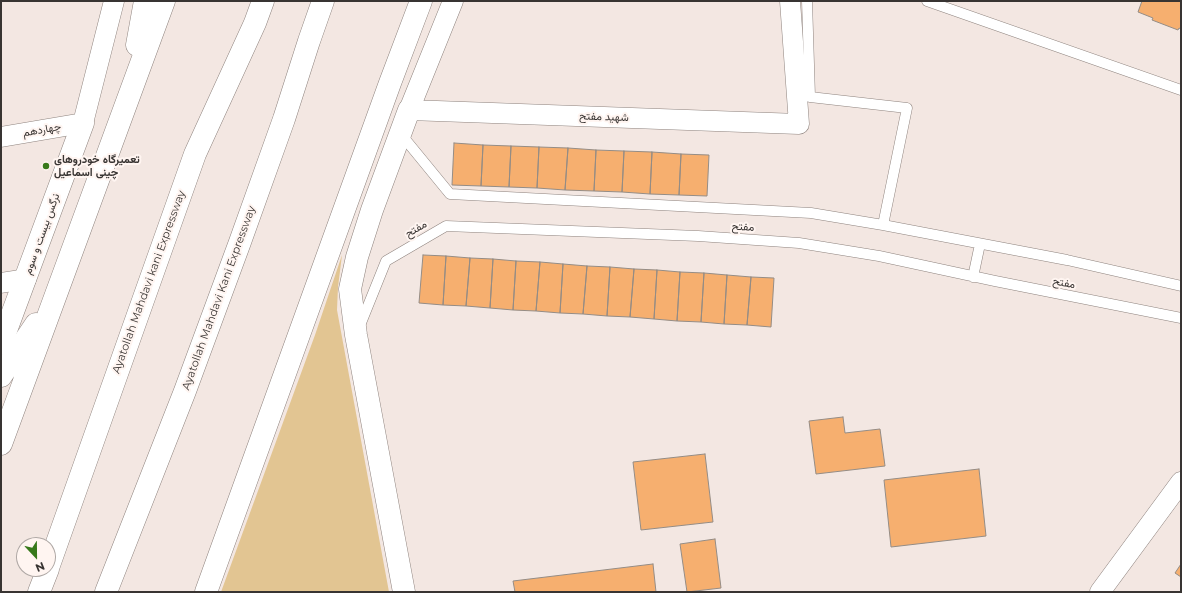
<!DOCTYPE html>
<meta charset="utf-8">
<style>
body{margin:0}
#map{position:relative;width:1182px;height:593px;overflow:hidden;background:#f3e7e2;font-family:Montserrat,sans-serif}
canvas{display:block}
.frame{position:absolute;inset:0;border:2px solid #383432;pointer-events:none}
.north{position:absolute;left:16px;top:537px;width:40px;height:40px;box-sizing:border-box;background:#fff5f1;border:1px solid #afa8a5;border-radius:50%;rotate:158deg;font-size:11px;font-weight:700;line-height:16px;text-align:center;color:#383432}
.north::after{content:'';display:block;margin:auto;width:14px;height:18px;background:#37791a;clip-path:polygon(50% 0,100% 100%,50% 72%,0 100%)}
</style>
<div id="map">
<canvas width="1182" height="593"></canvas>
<div class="frame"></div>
<div class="north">N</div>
</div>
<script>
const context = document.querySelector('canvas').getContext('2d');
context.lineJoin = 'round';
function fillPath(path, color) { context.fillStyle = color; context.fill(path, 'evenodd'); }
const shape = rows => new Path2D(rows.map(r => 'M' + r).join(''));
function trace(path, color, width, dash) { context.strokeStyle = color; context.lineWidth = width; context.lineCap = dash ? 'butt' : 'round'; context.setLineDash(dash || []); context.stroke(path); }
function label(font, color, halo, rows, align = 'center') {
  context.font = font + ' Montserrat,Vazirmatn,sans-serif'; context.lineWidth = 4; context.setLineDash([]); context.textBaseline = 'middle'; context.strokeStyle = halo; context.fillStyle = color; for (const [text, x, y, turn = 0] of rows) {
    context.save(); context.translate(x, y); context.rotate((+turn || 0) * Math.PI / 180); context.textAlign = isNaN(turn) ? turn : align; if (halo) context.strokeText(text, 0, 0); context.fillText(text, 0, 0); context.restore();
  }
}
fillPath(shape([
 [342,255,338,287,337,310,389,592,221,592,315,335]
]), '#e2c592');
const building = shape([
 [1142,1,1181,1,1181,29,1179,28,1178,30,1152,20,1153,18,1138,12,1142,1],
 [454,143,483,145,481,186,452,185,454,143],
 [483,145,511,146,509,187,481,186,483,145],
 [511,146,539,147,537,188,509,187,511,146],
 [539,147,568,148,565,190,537,188,539,147],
 [568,148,596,150,594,191,565,190,568,148],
 [596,150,624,151,622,192,594,191,596,150],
 [624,151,652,152,650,194,622,192,624,151],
 [652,152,681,154,679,195,650,194,652,152],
 [681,154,709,155,707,196,679,195,681,154],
 [423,255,446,256,443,305,419,303,423,255],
 [446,256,470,258,466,306,443,305,446,256],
 [470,258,493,259,490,308,466,306,470,258],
 [493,259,516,261,513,310,490,308,493,259],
 [516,261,540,262,536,311,513,310,516,261],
 [540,262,563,264,560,313,536,311,540,262],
 [563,264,587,266,583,314,560,313,563,264],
 [587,266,610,267,607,316,583,314,587,266],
 [610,267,634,269,630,317,607,316,610,267],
 [634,269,657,270,654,319,630,317,634,269],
 [657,270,680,272,677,321,654,319,657,270],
 [680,272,704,273,701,322,677,321,680,272],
 [704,273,727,275,724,324,701,322,704,273],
 [727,275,751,277,747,325,724,324,727,275],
 [751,277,774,278,771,327,747,325,751,277],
 [843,417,845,433,880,429,885,466,816,474,809,421,843,417],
 [705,454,713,522,641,530,633,462,705,454],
 [979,469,986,536,891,547,884,480,979,469],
 [715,539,721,588,687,592,680,544,715,539],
 [653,564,656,592,515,592,513,581,653,564],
 [1181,564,1181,577,1175,573,1181,564]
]);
fillPath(building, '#f6af6f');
trace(building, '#948c85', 1);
const service = shape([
 [807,1,810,97,907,108,883,225],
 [927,1,1181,90],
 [400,133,450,194,811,213,883,225,1067,260,1181,286],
 [973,277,980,244],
 [359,328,386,261,446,226,698,236,799,243,879,256,995,281,1181,318]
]);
const minor = shape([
 [453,1,409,110,799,124,790,1],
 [1,137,83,123,114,1],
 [1,283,26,279],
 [1100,592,1181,482]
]);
const tertiary = shape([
 [1,344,83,123]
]);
const secondary = shape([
 [404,592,356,335,350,289,357,257,372,210,409,110]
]);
const primary = shape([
 [137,45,145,1],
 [1,376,36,324],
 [1,444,164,1],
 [206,592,390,83,421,1]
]);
const trunk = shape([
 [48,568,195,154,255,23,263,1],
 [39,592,48,569],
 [106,592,185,391,240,242,284,119,309,41,323,1]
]);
trace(service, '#8e837e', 11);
trace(minor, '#8e837e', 21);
trace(tertiary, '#8e837e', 23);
trace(secondary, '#8e837e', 23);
trace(primary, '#8e837e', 23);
trace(trunk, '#8e837e', 23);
trace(service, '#fff', 10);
trace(minor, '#fff', 20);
trace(tertiary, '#fff', 22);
trace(secondary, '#fff', 22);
trace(primary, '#fff', 22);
trace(trunk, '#fff', 22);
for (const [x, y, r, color] of [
 [46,166,4,"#37791a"]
]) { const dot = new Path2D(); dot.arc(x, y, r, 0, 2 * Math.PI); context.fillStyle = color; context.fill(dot); trace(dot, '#fff5f1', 1.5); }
label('11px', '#383432', '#fff5f1', [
 ["شهید مفتح",604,117,2],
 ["چهاردهم",42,130,-10],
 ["مفتح",743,227,4],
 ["مفتح",416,229,-30],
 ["نرگس بیست و سوم",42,234,-70],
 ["Ayatollah Mahdavi kani Expressway",149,282,-70],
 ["مفتح",1064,283,11],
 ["Ayatollah Mahdavi Kani Expressway",219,298,-70]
]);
label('bold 11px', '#383432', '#fff5f1', [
 ["تعمیرگاه خودروهای",54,160],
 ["چینی اسماعیل",54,173]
], 'left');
</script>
